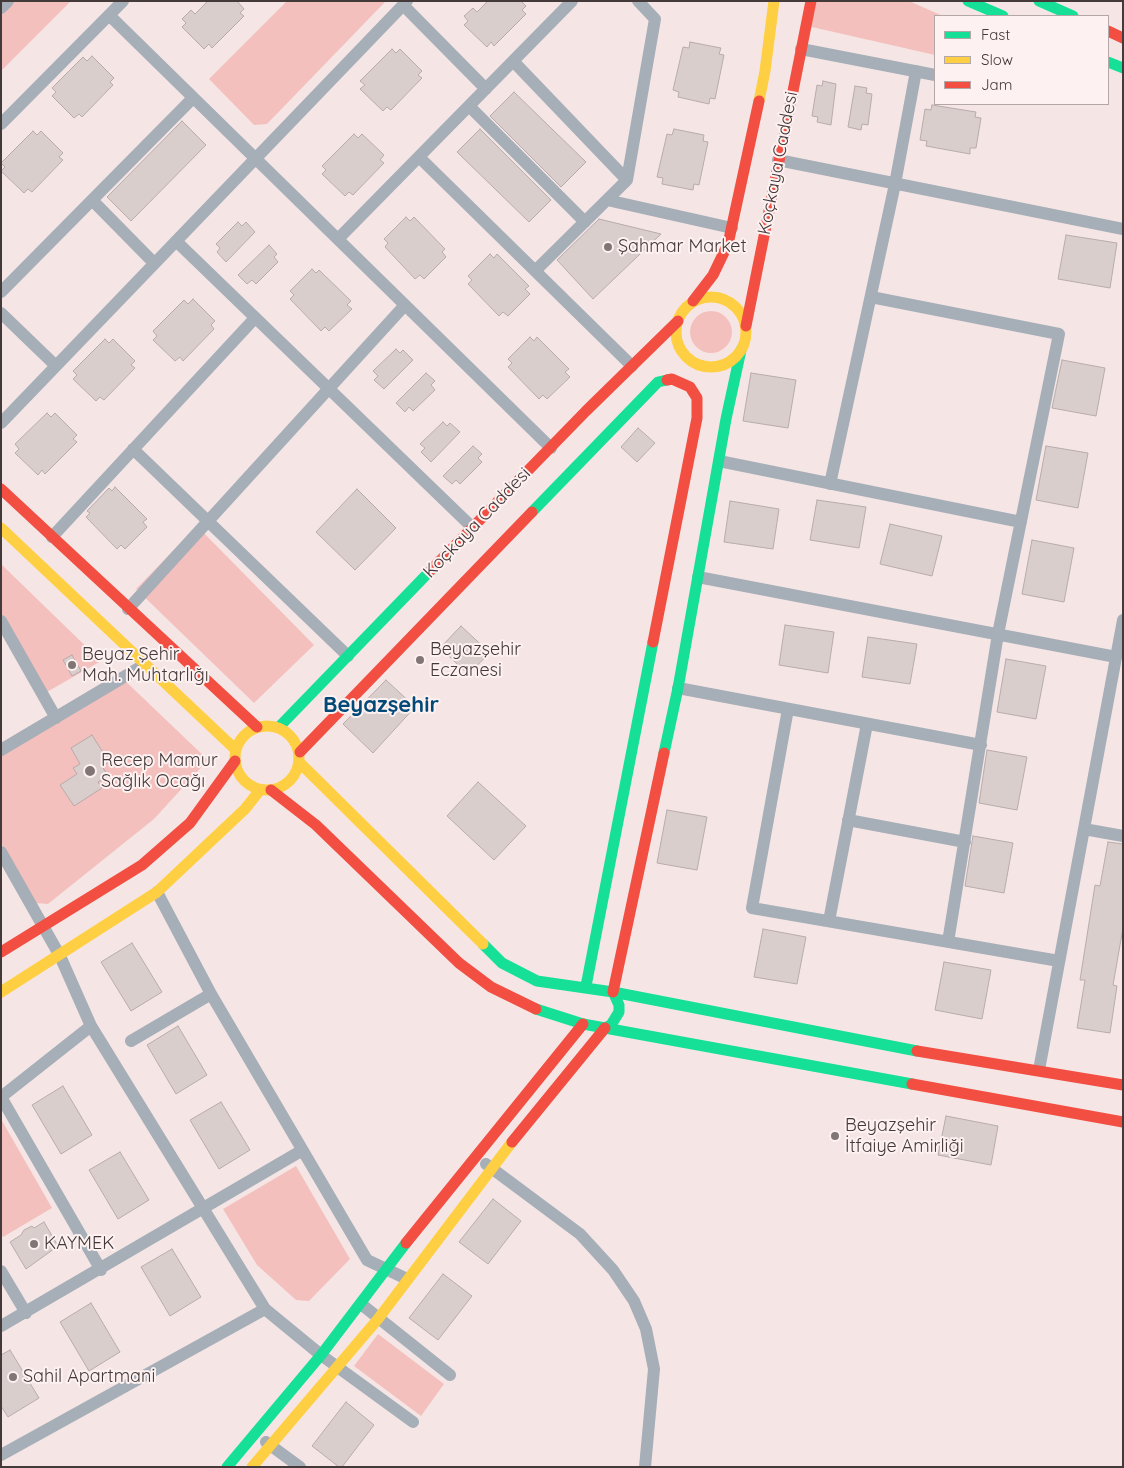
<!DOCTYPE html>
<meta charset="utf-8">
<style>
body{margin:0}
#map{position:relative;width:1124px;height:1468px;overflow:hidden;background:#f5e6e5;font-family:Quicksand,sans-serif}
canvas{display:block}
.frame{position:absolute;inset:0;border:2px solid #443a39;pointer-events:none}
.legend{position:absolute;left:934px;top:15px;width:175px;height:90px;box-sizing:border-box;background:#fdf2f1;border:1px solid #b3a8a7;margin:0;padding:6px 9px;list-style:none;font-size:15px;color:#443a39}
.legend li{display:flex;align-items:center;gap:10px;height:25px}
.legend b{width:25px;border:1px solid #b3a8a7}
</style>
<div id="map">
<canvas width="1124" height="1468"></canvas>
<div class="frame"></div>
<ul class="legend">
<li><b style="height:6px;background:#16e098"></b>Fast</li>
<li><b style="height:6px;background:#ffcf43"></b>Slow</li>
<li><b style="height:6px;background:#f24e42"></b>Jam</li>
</ul>
</div>
<script>
const context = document.querySelector('canvas').getContext('2d');
context.lineJoin = 'round';
function fillPath(path, color) { context.fillStyle = color; context.fill(path, 'evenodd'); }
const shape = rows => new Path2D(rows.map(r => 'M' + r).join(''));
function trace(path, color, width, dash) { context.strokeStyle = color; context.lineWidth = width; context.lineCap = dash ? 'butt' : 'round'; context.setLineDash(dash || []); context.stroke(path); }
function label(font, color, halo, rows, align = 'center') {
  context.font = font + ' Quicksand,sans-serif'; context.lineWidth = 4; context.setLineDash([]); context.textBaseline = 'middle'; context.strokeStyle = halo; context.fillStyle = color; for (const [text, x, y, turn = 0] of rows) {
    context.save(); context.translate(x, y); context.rotate((+turn || 0) * Math.PI / 180); context.textAlign = isNaN(turn) ? turn : align; if (halo) context.strokeText(text, 0, 0); context.fillText(text, 0, 0); context.restore();
  }
}
fillPath(shape([
 [4,1,71,1,1,71,1,4],
 [287,1,386,1,267,124,254,125,209,79],
 [808,1,909,1,943,16,935,16,935,55,803,25],
 '690 332a21 21 0 1 1 42 0a21 21 0 1 1-42 0Z',
 [197,526,314,645,254,703,136,589],
 [1,564,101,661,40,696,1,628],
 [118,674,208,760,154,819,48,904,35,903,1,843,1,743],
 [1,1119,52,1208,3,1237,1,1234],
 [296,1166,350,1259,309,1301,296,1300,257,1265,223,1209],
 [378,1334,444,1384,421,1416,354,1366]
]), '#f4c0be');
const building = shape([
 [208,1,237,1,244,9,240,13,244,16,212,48,209,44,204,49,182,27,186,23,182,19,191,10,195,14,208,1],
 [488,1,521,1,526,6,522,10,526,14,494,46,491,42,487,47,464,25,468,21,464,16,473,8,477,12,488,1],
 [690,42,721,48,719,54,724,55,715,99,710,98,709,104,678,97,679,92,673,90,683,47,689,48,690,42],
 [392,49,396,53,400,49,422,71,418,75,422,78,391,110,387,107,383,111,360,89,365,85,360,81,392,49],
 [92,56,114,78,110,82,113,85,82,117,79,114,74,118,52,96,56,92,52,88,83,57,87,61,92,56],
 [823,81,836,84,831,125,817,122,818,117,812,116,817,85,822,86,823,81],
 [855,86,867,88,866,93,872,94,868,125,862,124,861,130,848,127,855,86],
 [514,92,586,162,561,187,490,116,514,92],
 [932,105,976,112,975,117,981,118,976,148,970,148,970,154,926,146,927,141,920,140,925,109,931,110,932,105],
 [182,121,206,145,131,221,107,197,182,121],
 [480,129,551,200,529,222,457,152,480,129],
 [674,129,704,135,703,141,708,142,699,185,694,184,693,190,662,184,663,178,657,177,667,134,672,135,674,129],
 [33,131,37,135,41,131,63,153,59,157,63,160,32,192,28,189,24,193,1,171,5,167,1,163,33,131],
 [354,134,358,138,362,134,384,155,380,160,384,163,353,195,349,192,345,196,322,174,326,170,322,166,354,134],
 [406,217,410,221,414,217,445,249,442,252,446,257,424,279,420,275,415,279,385,247,388,243,384,239,406,217],
 [599,219,661,234,593,299,557,260,599,219],
 [238,222,242,226,246,222,255,232,226,262,217,252,220,248,216,244,238,222],
 [1066,235,1117,243,1110,288,1058,279,1066,235],
 [269,245,277,254,274,257,278,262,256,284,252,280,247,284,238,275,269,245],
 [490,254,494,258,497,254,529,286,525,289,530,294,508,316,503,312,499,316,468,284,472,280,468,276,490,254],
 [312,269,316,273,319,270,351,301,347,305,352,309,329,331,325,327,321,331,290,299,294,295,290,291,312,269],
 [193,299,215,321,211,325,214,329,183,361,180,357,175,361,153,340,157,336,153,331,184,300,188,304,193,299],
 [530,337,534,341,537,337,569,369,565,372,570,377,547,399,543,395,539,399,508,367,512,363,508,359,530,337],
 [105,339,109,343,113,339,135,361,131,365,135,368,104,400,100,397,96,401,73,379,77,375,73,371,105,339],
 [396,349,400,353,403,350,413,360,384,389,374,380,378,376,373,371,396,349],
 [1062,360,1105,368,1096,416,1052,408,1062,360],
 [426,373,435,381,431,385,435,390,413,411,409,407,405,412,396,403,426,373],
 [751,373,796,380,788,428,743,421,751,373],
 [47,413,51,417,55,413,77,435,73,439,77,442,45,474,42,470,38,475,15,453,19,449,15,444,47,413],
 [443,422,447,426,450,423,460,432,431,462,421,452,425,448,420,444,443,422],
 [638,428,655,443,637,462,621,447,638,428],
 [473,446,482,454,478,458,482,462,460,484,456,480,452,484,443,476,473,446],
 [1046,446,1088,453,1078,508,1036,500,1046,446],
 [115,487,147,519,143,522,147,527,125,549,121,545,117,549,86,517,90,513,87,511,109,488,112,491,115,487],
 [357,489,396,528,355,570,316,532,357,489],
 [817,500,866,507,859,548,810,540,817,500],
 [730,501,779,509,773,549,724,542,730,501],
 [890,524,942,536,932,576,880,564,890,524],
 [1032,540,1074,548,1064,602,1022,594,1032,540],
 [785,625,834,632,828,673,779,665,785,625],
 [461,626,490,653,468,674,440,648,461,626],
 [868,637,917,644,910,684,862,677,868,637],
 [72,655,81,671,72,676,63,660,72,655],
 [1006,659,1046,666,1036,719,997,712,1006,659],
 [386,680,415,707,373,753,343,724,386,680],
 [92,735,109,762,102,766,108,776,98,782,102,788,74,806,60,785,77,774,73,768,80,764,71,748,92,735],
 [987,750,1027,757,1017,810,979,803,987,750],
 [478,782,526,826,494,860,447,816,478,782],
 [667,810,707,817,697,870,657,863,667,810],
 [973,836,1013,843,1004,893,965,886,973,836],
 [1108,842,1123,844,1123,928,1113,985,1117,986,1110,1033,1077,1028,1085,980,1080,980,1095,885,1100,886,1108,842],
 [763,929,806,937,797,984,754,977,763,929],
 [132,943,162,992,131,1011,101,962,132,943],
 [944,962,991,970,982,1019,935,1010,944,962],
 [178,1026,207,1075,176,1094,147,1045,178,1026],
 [63,1086,92,1135,61,1154,32,1105,63,1086],
 [221,1102,250,1150,219,1169,190,1120,221,1102],
 [946,1116,998,1126,991,1165,938,1155,946,1116],
 [120,1152,149,1200,118,1219,89,1170,120,1152],
 [493,1199,521,1221,488,1264,459,1242,493,1199],
 [44,1222,58,1246,26,1269,10,1242,21,1235,24,1230,32,1226,34,1228,44,1222],
 [172,1249,201,1297,170,1316,141,1267,172,1249],
 [443,1274,472,1296,438,1340,409,1318,443,1274],
 [91,1303,120,1352,89,1371,60,1322,91,1303],
 [10,1350,39,1398,8,1417,1,1406,1,1355,10,1350],
 [346,1402,374,1425,342,1467,339,1467,312,1446,346,1402]
]);
fillPath(building, '#dacecd');
trace(building, '#b7abab', 1);
trace(shape([
 [403,5,486,89],
 [1,8,8,1],
 [109,15,551,448],
 [801,49,935,75],
 [513,61,627,180,535,271],
 [469,106,585,222],
 [1,124,123,1],
 [419,157,632,366],
 [778,160,1123,229],
 [627,180,655,19,638,1],
 [92,200,154,263],
 [607,200,732,228],
 [338,239,572,1],
 [176,241,473,528],
 [1,292,193,98],
 [871,297,1059,334,998,634,948,942],
 [1,313,56,366],
 [1,423,407,1],
 [133,449,348,656],
 [719,461,1021,522],
 [830,484,895,184,916,71],
 [52,537,255,318],
 [698,577,1116,657],
 [128,609,405,305],
 [1,621,56,718],
 [678,688,981,745],
 [788,709,752,908,1059,961],
 [1,750,144,665],
 [848,820,965,842],
 [1084,829,1123,836],
 [1,852,60,956,91,1026,265,1309,321,1355,413,1422],
 [157,892,211,994,367,1260,407,1279],
 [829,921,867,724],
 [131,1041,211,994],
 [1039,1070,1123,620],
 [1,1097,101,1270],
 [1,1097,91,1026],
 [486,1164,580,1234,613,1270,634,1301,646,1329,654,1369,645,1467],
 [1,1271,26,1313],
 [361,1304,450,1375],
 [1,1326,301,1151],
 [266,1442,300,1467],
 [1,1455,265,1309]
]), '#a6aeb7', 12);
trace(shape([
 [968,1,1003,16],
 [1039,1,1073,16],
 [1108,62,1123,68],
 [532,512,658,382,667,380],
 [279,727,431,570],
 [664,753,678,688,726,419,741,350],
 [483,944,502,963,537,981,613,992,619,1005,619,1012,611,1025,605,1028],
 [586,986,653,642],
 [613,992,917,1051],
 [536,1009,583,1024,912,1084],
 [227,1467,321,1355,406,1243]
]), '#16e098', 11);
trace(shape([
 [759,101,765,71,774,1],
 '676 332a35 35 0 1 1 70 0a35 35 0 1 1-70 0Z',
 [1,528,236,750],
 '235 758a32 32 0 1 1 64 0a32 32 0 1 1-64 0Z',
 [300,763,483,944],
 [1,992,157,892,245,809,260,790],
 [252,1467,378,1319,512,1142]
]), '#ffcf43', 11);
trace(shape([
 [1108,31,1123,38],
 [693,301,713,275,728,244,759,101],
 [746,326,811,1],
 [1,489,257,727],
 [431,570,586,411,678,321],
 [653,642,697,418,697,398,690,387,672,379,667,380],
 [300,752,532,512],
 [271,790,316,825,459,963,491,987,536,1009],
 [1,952,142,865,190,823,235,761],
 [613,992,664,753],
 [917,1051,1123,1085],
 [912,1084,1123,1122],
 [512,1142,605,1028],
 [406,1243,583,1024]
]), '#f24e42', 11);
for (const [x, y, r, color] of [
 [608,247,5,"#827675"],
 [420,660,5,"#827675"],
 [72,665,5,"#827675"],
 [90,771,6,"#827675"],
 [835,1136,5,"#827675"],
 [34,1244,5,"#827675"],
 [13,1377,5,"#827675"]
]) { const dot = new Path2D(); dot.arc(x, y, r, 0, 2 * Math.PI); context.fillStyle = color; context.fill(dot); trace(dot, '#fdf2f1', 2); }
label('18px', '#443a39', '#fdf2f1', [
 ["Koçkaya Caddesi",778,163,-79],
 ["Koçkaya Caddesi",477,523,-46]
]);
label('18px', '#443a39', '#fdf2f1', [
 ["Şahmar Market",618,247],
 ["Beyazşehir",430,650],
 ["Eczanesi",430,671],
 ["Beyaz Şehir",82,655],
 ["Mah. Muhtarlığı",82,676],
 ["Recep Mamur",101,761],
 ["Sağlık Ocağı",101,782],
 ["Beyazşehir",845,1126],
 ["İtfaiye Amirliği",845,1147],
 ["KAYMEK",44,1244],
 ["Sahil Apartmani",23,1377]
], 'left');
label('bold 22px', '#034978', '#fdf2f1', [
 ["Beyazşehir",381,705]
]);
</script>
